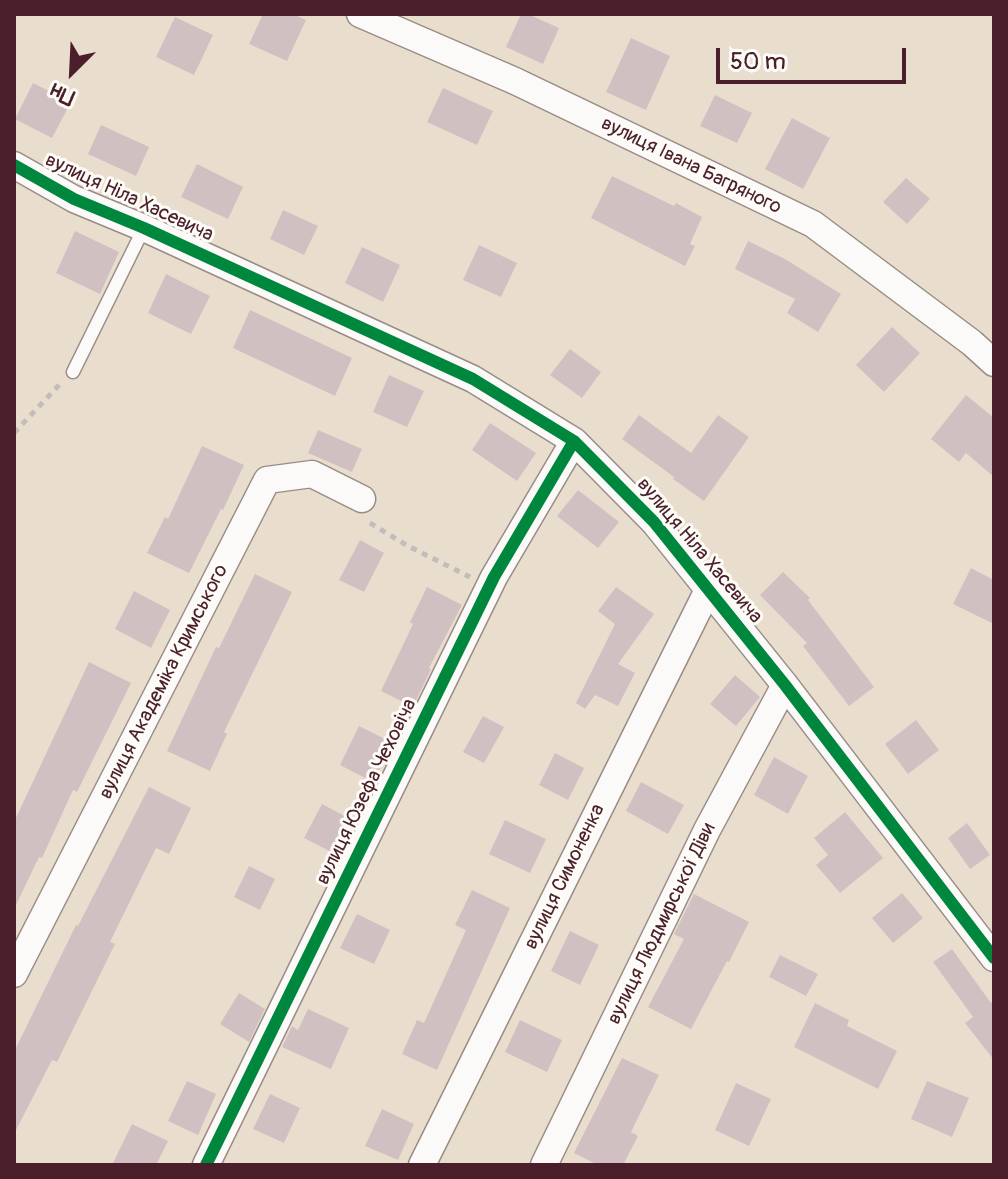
<!DOCTYPE html>
<meta charset="utf-8">
<style>
body{margin:0}
#map{position:relative;width:1008px;height:1179px;overflow:hidden;background:#e9dece;font-family:Pangolin,sans-serif}
canvas{display:block}
.frame{position:absolute;inset:0;border:16px solid #4a1f2b;pointer-events:none}
.north{position:absolute;left:32px;top:32px;width:80px;height:80px;-webkit-text-stroke:6px #fdfcf7;paint-order:stroke;rotate:204deg;font-size:22px;font-weight:700;line-height:32px;text-align:center;color:#4a1f2b}
.north::after{content:'';display:block;margin:auto;width:28px;height:36px;background:#4a1f2b;clip-path:polygon(50% 0,100% 100%,50% 72%,0 100%)}
.scale{position:absolute;left:716px;top:48px;width:190px;height:36px;box-sizing:border-box;border:4px solid #4a1f2b;border-top:0;padding-left:10px;font-size:24px;line-height:28px;white-space:nowrap;color:#4a1f2b;-webkit-text-stroke:6px #fdfcf7;paint-order:stroke}
</style>
<div id="map">
<canvas width="1008" height="1179"></canvas>
<div class="frame"></div>
<div class="north">Пн</div>
<div class="scale">50 m</div>
</div>
<script>
const context = document.querySelector('canvas').getContext('2d');
context.lineJoin = 'round';
function fillPath(path, color) { context.fillStyle = color; context.fill(path, 'evenodd'); }
const shape = rows => new Path2D(rows.map(r => 'M' + r).join(''));
function trace(path, color, width, dash) { context.strokeStyle = color; context.lineWidth = width; context.lineCap = dash ? 'butt' : 'round'; context.setLineDash(dash || []); context.stroke(path); }
function label(font, color, halo, rows, align = 'center') {
  context.font = font + ' Pangolin,sans-serif'; context.lineWidth = 6; context.setLineDash([]); context.textBaseline = 'middle'; context.strokeStyle = halo; context.fillStyle = color; for (const [text, x, y, turn = 0] of rows) {
    context.save(); context.translate(x, y); context.rotate((+turn || 0) * Math.PI / 180); context.textAlign = isNaN(turn) ? turn : align; if (halo) context.strokeText(text, 0, 0); context.fillText(text, 0, 0); context.restore();
  }
}
fillPath(shape([
 [263,14,293,14,306,20,287,61,249,44],
 [521,14,528,14,559,28,543,64,506,47],
 [175,17,213,35,194,75,156,57],
 [631,38,670,56,646,110,606,92],
 [33,83,71,102,52,138,15,119],
 [443,88,493,111,477,145,427,122],
 [715,95,752,113,737,143,700,126],
 [792,118,830,138,803,189,765,169],
 [101,125,149,147,136,176,88,154],
 [197,164,243,187,228,219,181,197],
 [612,176,674,206,676,203,702,217,690,244,695,246,685,266,591,218],
 [906,178,930,199,907,224,883,202],
 [283,210,318,226,304,255,270,239],
 [75,231,119,252,100,294,56,273],
 [748,241,785,259,841,294,818,332,787,313,795,299,735,269],
 [479,245,517,263,501,297,463,280],
 [362,247,400,265,383,302,345,283],
 [166,274,210,296,191,334,148,313],
 [250,310,352,358,335,396,233,348],
 [892,327,920,353,884,392,856,365],
 [570,349,601,372,582,398,550,375],
 [389,375,424,391,407,427,373,412],
 [966,395,994,418,994,477,966,453,959,462,931,439],
 [639,415,691,453,718,415,749,437,704,501,673,479,674,477,622,439],
 [490,423,536,453,517,481,472,450],
 [318,430,362,449,352,472,308,453],
 [202,446,244,465,223,510,221,509,189,573,147,553,165,517,168,519],
 [578,490,619,522,598,548,557,516],
 [360,540,384,553,364,592,339,580],
 [971,568,994,580,994,624,953,604],
 [783,572,810,598,808,600,874,687,849,706,803,646,807,643,760,595],
 [255,574,292,592,224,732,227,734,210,771,167,751,216,647,219,648],
 [427,587,462,605,429,668,431,669,413,707,381,691,413,624,410,622],
 [616,587,654,614,618,664,635,673,618,706,595,695,585,709,576,703,615,624,598,611],
 [134,591,170,610,151,648,115,629],
 [89,662,131,683,77,792,73,790,42,858,39,857,14,909,14,822],
 [735,675,760,697,736,726,710,704],
 [483,716,504,727,484,763,463,752],
 [916,720,939,750,908,774,885,744],
 [359,726,393,743,373,782,340,765],
 [555,753,584,768,568,800,539,785],
 [774,757,808,776,788,814,754,795],
 [641,782,684,805,668,834,626,811],
 [149,787,191,808,169,854,156,848,110,942,115,944,57,1062,52,1060,14,1134,14,1052,76,925,78,926],
 [322,804,356,822,339,856,304,838],
 [845,812,883,858,840,893,816,865,828,855,814,838],
 [505,820,546,839,530,873,489,854],
 [967,823,990,855,970,869,948,838],
 [249,866,275,879,260,910,234,897],
 [472,890,510,908,437,1070,402,1054,417,1020,424,1023,466,930,455,925],
 [902,893,923,918,893,943,872,918],
 [694,894,749,922,729,962,727,961,691,1029,648,1007,684,939,674,934],
 [357,914,390,930,374,964,340,948],
 [570,931,599,945,580,985,551,971],
 [952,949,991,1003,994,1001,994,1060,965,1023,973,1017,933,962],
 [780,955,818,974,806,996,769,977],
 [239,993,265,1009,249,1042,220,1024],
 [815,1003,849,1020,847,1026,897,1051,878,1089,794,1047],
 [308,1009,349,1028,331,1069,282,1047,292,1026,298,1030],
 [520,1020,562,1040,547,1072,505,1052],
 [622,1058,659,1075,631,1132,638,1136,623,1165,598,1165,574,1153],
 [187,1081,216,1094,198,1135,168,1121],
 [927,1081,969,1098,952,1137,911,1119],
 [736,1083,771,1099,749,1146,715,1130],
 [270,1094,300,1108,284,1143,253,1129],
 [382,1109,414,1124,398,1160,365,1146],
 [132,1124,168,1141,156,1165,112,1165]
]), '#d1c0c1');
const lane = shape([
 [73,372,144,228]
]);
const street = shape([
 [360,14,515,81,813,224,972,343,994,363],
 [14,165,74,199,144,228,473,379,574,441,654,522,785,685,994,958],
 [14,974,267,480,312,474,362,499],
 [206,1165,494,577,574,441],
 [422,1165,708,590],
 [544,1165,707,830,785,685]
]);
trace(lane, '#998c86', 15);
trace(street, '#998c86', 29);
trace(shape([
 [14,433,60,384],
 [370,523,408,546,470,577]
]), '#c3bcba', 5, [6, 6]);
trace(lane, '#fcfaf8', 12);
trace(street, '#fcfaf8', 26);
trace(shape([
 [14,165,74,199,144,228,473,379,574,441,654,522,785,685,994,958],
 [206,1165,494,577,574,441]
]), '#00873e', 12);
label('20px', '#4a1f2b', '#fdfcf7', [
 ["вулиця Івана Багряного",691,166,26],
 ["вулиця Ніла Хасевича",129,198,25],
 ["вулиця Ніла Хасевича",699,551,50],
 ["вулиця Академіка Кримського",164,682,-63],
 ["вулиця Юзефа Чеховіча",367,792,-64],
 ["вулиця Симоненка",565,877,-64],
 ["вулиця Людмирської Діви",662,924,-64]
]);
</script>
